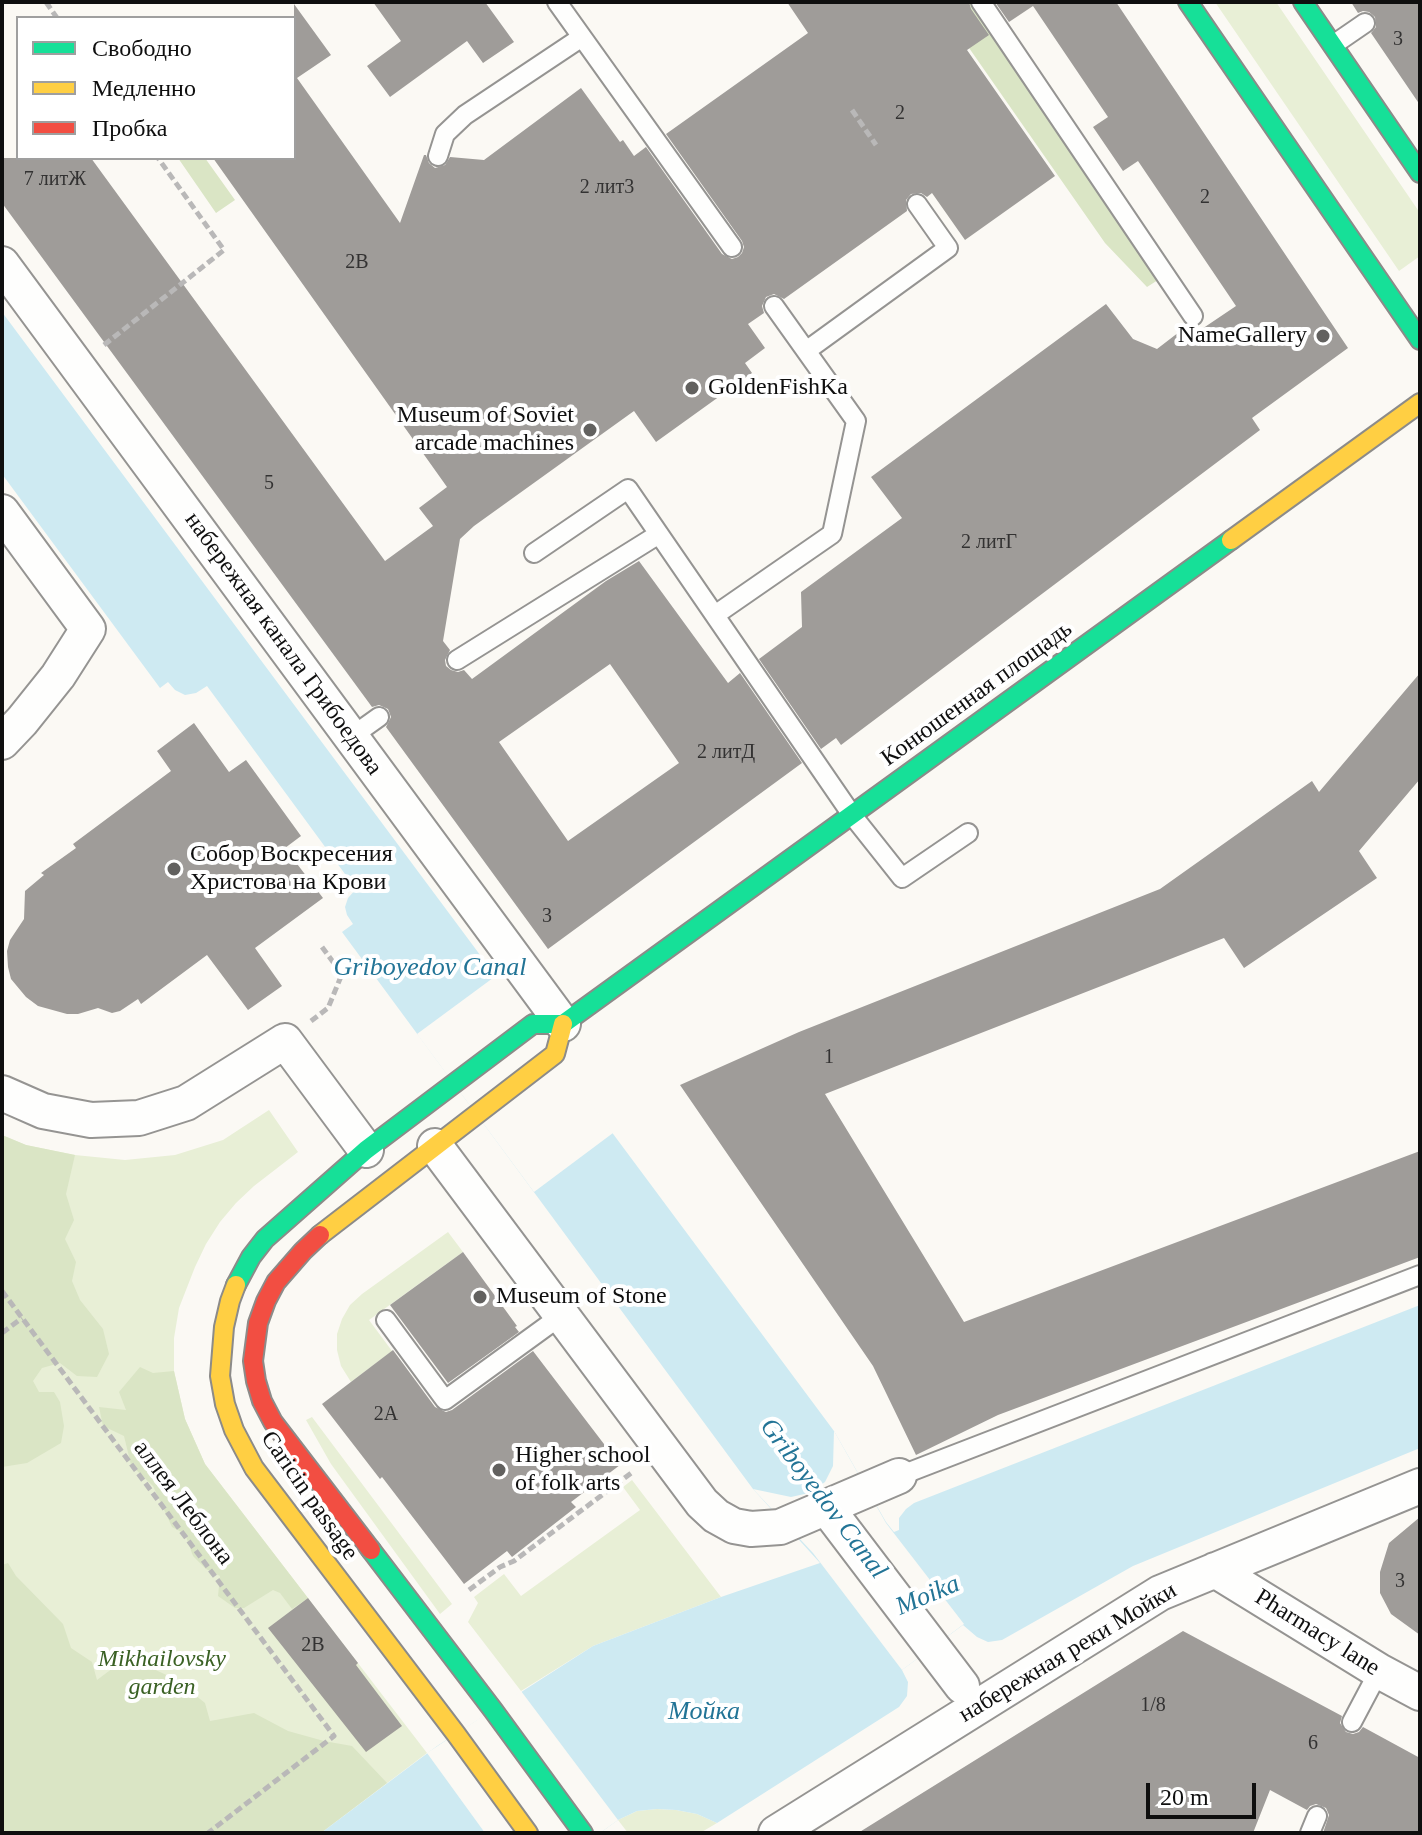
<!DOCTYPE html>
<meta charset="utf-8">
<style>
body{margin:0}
#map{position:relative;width:1422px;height:1835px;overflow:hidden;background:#fbf9f4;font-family:"Times New Roman",serif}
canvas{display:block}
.frame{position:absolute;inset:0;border:4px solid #0f0f0f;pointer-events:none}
.legend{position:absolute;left:16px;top:16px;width:280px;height:144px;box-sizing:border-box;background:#fff;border:2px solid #9f9f9f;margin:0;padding:10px 14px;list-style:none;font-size:24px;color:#0f0f0f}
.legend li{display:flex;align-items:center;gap:16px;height:40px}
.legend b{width:40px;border:2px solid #9f9f9f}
.scale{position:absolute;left:1146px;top:1783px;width:110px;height:36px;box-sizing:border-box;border:4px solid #0f0f0f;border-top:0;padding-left:10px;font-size:24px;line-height:28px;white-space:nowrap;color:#0f0f0f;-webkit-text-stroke:6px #fff;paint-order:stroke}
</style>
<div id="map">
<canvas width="1422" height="1835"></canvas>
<div class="frame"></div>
<ul class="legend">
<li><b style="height:10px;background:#16e098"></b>Свободно</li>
<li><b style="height:10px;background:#ffcf43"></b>Медленно</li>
<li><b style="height:10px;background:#f24e42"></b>Пробка</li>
</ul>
<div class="scale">20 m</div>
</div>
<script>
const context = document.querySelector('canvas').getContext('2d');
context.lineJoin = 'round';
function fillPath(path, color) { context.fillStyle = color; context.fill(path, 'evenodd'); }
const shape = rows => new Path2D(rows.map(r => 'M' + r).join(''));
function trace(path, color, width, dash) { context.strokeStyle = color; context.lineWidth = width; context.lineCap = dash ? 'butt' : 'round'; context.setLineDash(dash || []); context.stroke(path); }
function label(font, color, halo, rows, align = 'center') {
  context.font = font + ' "Times New Roman",serif'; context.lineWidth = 8; context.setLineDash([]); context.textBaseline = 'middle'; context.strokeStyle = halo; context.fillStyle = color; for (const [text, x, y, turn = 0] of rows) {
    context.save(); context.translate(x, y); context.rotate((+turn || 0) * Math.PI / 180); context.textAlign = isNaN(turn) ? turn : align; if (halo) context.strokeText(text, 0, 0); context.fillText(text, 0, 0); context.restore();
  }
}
fillPath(shape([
 [1215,2,1276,2,1420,213,1420,256,1399,271],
 [269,1110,298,1152,254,1186,236,1203,220,1222,206,1244,195,1267,179,1308,174,1338,174,1371,185,1419,205,1464,427,1753,321,1833,2,1833,2,1135,26,1145,75,1155,125,1160,175,1155,223,1140],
 [448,1232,463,1252,369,1320,392,1351,351,1382,341,1366,337,1350,337,1334,342,1319,350,1305,362,1294],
 [312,1417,452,1604,440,1614,331,1464,306,1420],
 [632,1480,721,1597,593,1646,521,1691,468,1622,478,1603,474,1597,504,1574,521,1596,640,1510,623,1487],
 [657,1809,676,1810,697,1814,717,1823,700,1833,628,1833,618,1820,637,1811]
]), '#e8efd6');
fillPath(shape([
 [937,2,970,2,1158,280,1147,287,1105,243],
 [178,158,205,158,235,200,216,213],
 [2,1135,26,1145,75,1155,66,1194,74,1220,65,1239,76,1262,72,1281,80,1300,103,1329,109,1354,97,1377,77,1376,60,1363,42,1368,33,1381,39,1392,54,1392,60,1402,64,1426,61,1443,27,1463,2,1467],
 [140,1367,153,1373,174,1371,185,1419,205,1464,308,1598,292,1609,280,1593,273,1590,244,1608,235,1608,218,1596,220,1576,206,1569,193,1556,185,1534,172,1527,153,1486,131,1465,124,1436,103,1426,99,1407,126,1410,119,1392],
 [8,1563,16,1576,63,1624,71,1648,92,1662,97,1680,113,1668,145,1665,175,1679,205,1703,210,1721,254,1713,288,1731,324,1741,352,1746,387,1783,321,1833,2,1833,2,1565]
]), '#dae5c5');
fillPath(shape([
 [2,312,834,1431,886,1522,894,1532,899,1530,899,1518,906,1509,914,1503,1420,1305,1420,1448,1133,1566,1002,1640,988,1642,977,1637,963,1625,902,1670,908,1682,907,1696,899,1707,717,1823,697,1814,676,1810,657,1809,637,1811,618,1820,600,1833,321,1833,437,1746,593,1646,721,1597,820,1563,753,1489,342,932,353,924,347,915,345,907,348,898,356,889,207,686,196,693,185,695,175,690,168,682,160,688,2,474]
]), '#ceeaf2');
fillPath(shape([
 [497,975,613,1133,534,1192,417,1034],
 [834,1431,886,1523,964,1624,902,1670,813,1553,753,1489,791,1497,809,1493,825,1482,833,1466],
 [521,1691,618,1820,600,1833,485,1833,427,1753]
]), '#fbf9f4');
fillPath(shape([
 [373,2,485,2,514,42,483,63,467,41,390,97,367,66,401,41],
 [787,2,969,2,971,9,989,35,967,50,1055,176,965,240,932,193,927,197,921,193,911,194,906,200,907,211,784,299,774,294,766,297,762,306,764,313,748,324,765,348,745,363,752,373,656,442,634,411,474,526,460,539,443,641,450,650,445,660,446,666,451,670,458,672,464,670,472,679,606,581,639,561,728,683,740,673,802,763,548,949,386,727,391,717,388,709,379,705,372,707,2,203,2,158,91,158,385,561,433,526,419,508,447,487,213,158,294,158,294,4,331,55,297,78,400,223,424,155,426,155,429,163,435,168,445,165,450,157,484,160,581,88,620,142,623,140,634,156,646,147,722,254,732,259,738,257,742,253,744,247,742,241,666,134,808,33],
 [610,664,679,763,568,841,499,742],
 [995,2,1116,2,1348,348,1252,418,1260,430,841,745,836,738,821,749,759,659,802,627,801,592,902,518,871,477,1106,304,1133,339,1157,349,1183,329,1190,337,1236,306,1138,161,1123,171,1093,127,1108,117,1033,6,1009,22],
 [1351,2,1420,2,1420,105,1371,33,1376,27,1375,17,1369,12,1363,11,1358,13],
 [1420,673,1420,779,1359,851,1377,878,1244,968,1224,938,825,1094,964,1322,1420,1151,1420,1257,998,1415,916,1455,873,1366,680,1085,799,1032,1160,889,1312,781,1319,792],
 [194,723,229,772,246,760,301,836,285,848,323,898,255,948,282,986,248,1010,207,955,141,1004,138,999,120,1011,112,1013,98,1008,78,1014,67,1014,38,1006,26,997,11,979,8,967,7,951,10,940,24,919,25,891,44,875,41,873,76,848,73,844,171,771,157,751],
 [463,1252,517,1326,515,1327,519,1332,448,1383,390,1305],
 [393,1350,435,1407,446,1412,452,1410,533,1351,620,1465,571,1502,576,1507,512,1557,507,1551,464,1584,382,1477,380,1479,322,1404],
 [1420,1517,1420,1635,1391,1614,1380,1593,1380,1572,1389,1543],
 [308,1598,358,1663,356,1665,402,1726,366,1752,268,1628],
 [1183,1631,1342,1716,1340,1723,1346,1732,1353,1734,1359,1732,1363,1727,1420,1758,1420,1833,1323,1833,1329,1815,1326,1808,1316,1804,1310,1806,1307,1810,1270,1790,1253,1833,858,1833]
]), '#9f9c99');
const lane = shape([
 [557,2,732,247],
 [981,2,1193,316],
 [1333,45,1365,23],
 [438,156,445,134,465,115,582,37],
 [806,351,948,248,917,204],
 [534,553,628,489,852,815,902,878,968,833],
 [715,615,832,534,856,421,774,306],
 [457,660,659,534],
 [351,737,379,717],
 [386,1320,445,1400,562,1315],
 [899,1476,1420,1275],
 [1352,1722,1379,1671],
 [1310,1833,1317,1816]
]);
const street = shape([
 [2,264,563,1024],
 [2,512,88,629,58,676,22,721,2,742],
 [2,1093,43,1111,91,1120,139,1118,186,1103,285,1041,366,1150],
 [435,1146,702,1503,716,1516,734,1526,751,1529,780,1527,899,1476],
 [826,1507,962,1686],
 [1215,1570,1379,1671,1420,1693],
 [776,1833,1160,1593,1420,1486]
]);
const fast = shape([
 [1188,2,1420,340],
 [1303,2,1420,173],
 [563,1024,1231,540],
 [236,1285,251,1257,265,1239,366,1150,533,1024,563,1024],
 [371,1550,493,1710,583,1833]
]);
const slow = shape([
 [1231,540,1420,403],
 [320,1235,555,1054,563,1024],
 [236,1285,230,1301,224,1327,220,1376,225,1404,234,1430,254,1468,456,1734,528,1833]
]);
const jam = shape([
 [320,1235,303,1251,276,1282,266,1301,258,1323,253,1361,256,1381,262,1401,273,1422,371,1550]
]);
trace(lane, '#959492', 22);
trace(street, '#959492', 38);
trace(fast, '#8c8b89', 22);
trace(slow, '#8c8b89', 22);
trace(jam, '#8c8b89', 22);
trace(shape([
 [46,2,57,18],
 [852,110,876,145],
 [104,345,224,250,158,158],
 [311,1021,328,1008,342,974,322,947],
 [2,1291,334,1736,208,1833],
 [2,1333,22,1318],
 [469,1590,500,1567,514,1561,634,1471]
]), '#b9b8b8', 5, [8, 4]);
trace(lane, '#fefefd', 18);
trace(street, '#fefefd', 34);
trace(fast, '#16e098', 18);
trace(slow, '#ffcf43', 18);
trace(jam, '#f24e42', 18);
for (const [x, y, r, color] of [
 [1323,336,8,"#62615f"],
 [692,388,8,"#62615f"],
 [590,430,8,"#62615f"],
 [174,869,8,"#62615f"],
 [480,1297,8,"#62615f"],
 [499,1470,8,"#62615f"]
]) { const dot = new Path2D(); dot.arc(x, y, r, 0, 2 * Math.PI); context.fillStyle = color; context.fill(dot); trace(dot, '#fff', 3); }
label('20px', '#333232', null, [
 ["3",1398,40],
 ["2",900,114],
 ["7 литЖ",55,180],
 ["2 лит3",607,188],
 ["2",1205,198],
 ["2В",357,263],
 ["5",269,484],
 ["2 литГ",989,543],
 ["2 литД",726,753],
 ["3",547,917],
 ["1",829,1058],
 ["2А",386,1415],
 ["3",1400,1582],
 ["2В",313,1646],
 ["1/8",1153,1706],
 ["6",1313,1744]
]);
label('24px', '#0f0f0f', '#fff', [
 ["NameGallery",1307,336,"right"],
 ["GoldenFishKa",708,388],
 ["Museum of Soviet",574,416,"right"],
 ["arcade machines",574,444,"right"],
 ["Собор Воскресения",190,855],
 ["Христова на Крови",190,883],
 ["Museum of Stone",496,1297],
 ["Higher school",515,1456],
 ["of folk arts",515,1484]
], 'left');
label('24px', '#0f0f0f', '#fff', [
 ["набережная канала Грибоедова",283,644,54],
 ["Конюшенная площадь",977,694,-36],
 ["Caricin passage",309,1496,55],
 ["аллея Леблона",183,1503,53],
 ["Pharmacy lane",1317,1633,32],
 ["набережная реки Мойки",1068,1653,-31]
]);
label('italic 24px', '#3a6124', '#fff', [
 ["Mikhailovsky",162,1660],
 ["garden",162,1688]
]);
label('italic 26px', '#227496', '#fff', [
 ["Griboyedov Canal",430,968],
 ["Griboyedov Canal",823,1499,53],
 ["Moika",928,1596,-23],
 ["Мойка",704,1712]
]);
</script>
